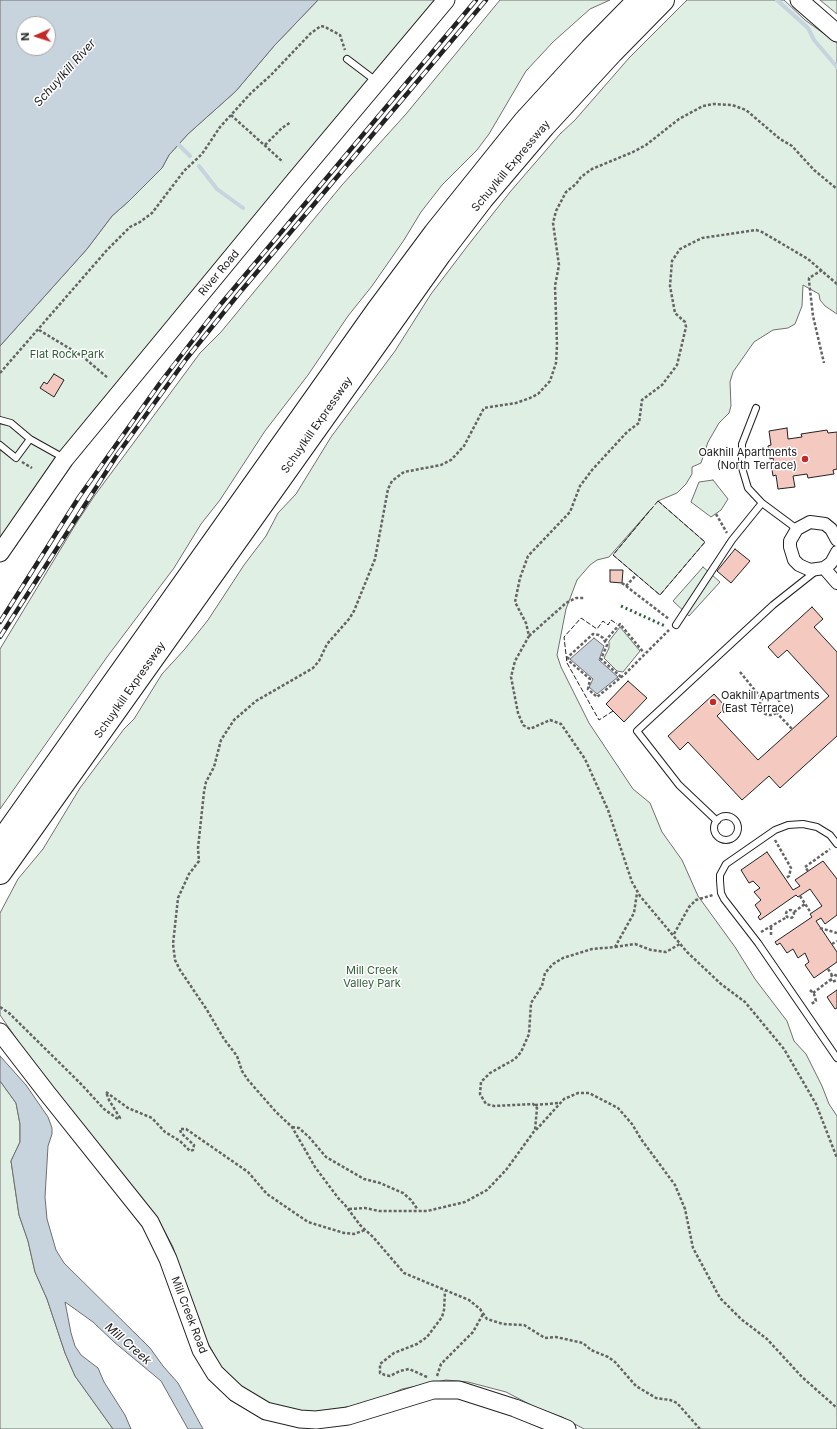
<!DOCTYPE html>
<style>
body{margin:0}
#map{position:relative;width:837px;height:1429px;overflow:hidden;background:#fff;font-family:Inter,sans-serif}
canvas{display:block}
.north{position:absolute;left:16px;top:16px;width:40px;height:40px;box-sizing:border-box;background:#fff;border:1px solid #a7a7a7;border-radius:50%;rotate:267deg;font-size:11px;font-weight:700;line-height:16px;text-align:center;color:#222}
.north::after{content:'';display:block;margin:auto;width:14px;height:18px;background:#c62828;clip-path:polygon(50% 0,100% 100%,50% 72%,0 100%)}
</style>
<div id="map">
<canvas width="837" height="1429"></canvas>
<div class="north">N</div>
</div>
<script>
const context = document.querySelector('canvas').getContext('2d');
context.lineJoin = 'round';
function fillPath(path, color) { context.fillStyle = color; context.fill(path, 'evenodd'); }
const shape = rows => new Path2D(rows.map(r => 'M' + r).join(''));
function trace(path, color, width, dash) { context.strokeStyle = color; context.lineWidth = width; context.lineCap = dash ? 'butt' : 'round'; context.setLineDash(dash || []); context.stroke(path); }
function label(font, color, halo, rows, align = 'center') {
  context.font = font + ' Inter,sans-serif'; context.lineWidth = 3; context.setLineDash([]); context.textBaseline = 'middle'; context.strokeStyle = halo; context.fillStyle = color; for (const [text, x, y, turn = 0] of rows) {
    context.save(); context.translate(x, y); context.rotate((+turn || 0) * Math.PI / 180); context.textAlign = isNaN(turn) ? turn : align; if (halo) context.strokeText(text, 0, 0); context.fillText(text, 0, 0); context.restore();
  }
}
const green = shape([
 [318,0,437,0,0,539,0,346,87,249,112,216,129,201,162,168,169,155,188,134,236,91,274,46,318,0],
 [500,0,610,0,590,9,553,42,526,71,489,134,477,150,442,185,421,212,404,240,372,286,348,316,308,375,265,431,220,500,201,524,174,568,107,657,0,809,0,649,77,522,95,495,200,353,221,332,342,185,406,114,500,0],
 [687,0,784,0,805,20,837,43,837,314,825,306,820,300,819,294,803,285,802,306,795,324,788,328,773,330,754,342,733,372,730,382,731,406,729,413,719,423,708,442,701,463,692,467,692,474,686,484,677,493,658,501,705,542,660,595,613,555,651,509,609,557,597,560,590,565,577,580,566,609,557,655,561,667,589,723,633,789,650,803,662,832,682,860,698,896,735,947,755,979,787,1021,794,1041,806,1054,822,1086,829,1104,837,1116,837,1429,584,1429,562,1417,535,1407,506,1392,468,1382,446,1380,402,1389,377,1400,353,1406,318,1412,277,1409,235,1382,220,1365,205,1338,182,1277,173,1247,157,1217,54,1093,0,1015,0,913,18,879,43,849,80,788,124,729,134,719,162,674,184,650,208,620,244,565,266,536,278,513,296,494,331,437,395,351,431,294,469,244,510,192,560,134,575,120,629,58,687,0],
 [820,0,837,0,837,14,820,0],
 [713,480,728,499,721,510,711,517,691,502,699,482,713,480],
 [703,567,720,582,689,616,673,601,703,567],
 [620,627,640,651,623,672,617,671,604,658,609,648,609,641,620,627],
 [0,1081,16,1103,20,1124,20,1142,11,1161,19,1215,28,1241,35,1272,47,1299,65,1353,75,1376,113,1429,0,1429,0,1081]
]);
fillPath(green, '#e0efe3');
trace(green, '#6f6f6f', 1);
const water = shape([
 [0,0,318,0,274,46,236,91,188,134,169,155,162,168,129,201,112,216,87,249,0,346,0,0],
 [24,24,48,24,48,48,24,48,24,24],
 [594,638,604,646,599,660,618,677,597,694,589,687,593,679,570,659,594,638],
 [0,1056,26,1085,48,1117,52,1128,52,1134,48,1146,45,1197,47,1219,56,1250,64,1263,150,1348,163,1366,178,1383,203,1429,188,1429,161,1381,114,1342,93,1322,65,1302,71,1333,75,1346,81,1355,98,1368,104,1382,125,1415,131,1429,113,1429,75,1376,65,1353,47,1299,35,1272,28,1241,19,1215,11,1161,20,1142,20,1124,16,1103,0,1081,0,1056]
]);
fillPath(water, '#c7d3dd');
trace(water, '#6f6f6f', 1);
trace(shape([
 [777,0,808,28,814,40,837,67],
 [175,141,190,156],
 [199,166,217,189,243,208]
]), '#c7d3dd', 4);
const building = shape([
 [54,374,64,380,54,397,40,388,44,382,47,384,54,374],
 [787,428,788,439,802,437,801,434,827,430,828,433,837,432,837,469,833,470,834,474,808,478,807,474,793,476,795,487,778,489,776,475,773,476,771,463,774,463,773,458,770,459,768,446,771,445,769,431,787,428],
 [735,549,750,561,731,583,717,571,735,549],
 [610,570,623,570,622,583,610,582,610,570],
 [812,607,823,619,814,627,837,652,837,736,780,788,769,776,742,800,688,742,680,750,668,736,714,694,726,707,717,716,758,760,829,696,787,650,778,658,768,647,812,607],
 [628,681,647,698,624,722,606,704,628,681],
 [767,852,793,890,800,886,795,880,823,861,837,879,837,915,825,924,821,918,816,921,837,952,837,962,814,978,805,965,809,962,805,953,798,958,793,949,787,953,780,943,777,945,775,942,812,917,810,914,822,906,810,889,798,897,796,895,760,920,758,917,761,914,755,905,761,900,754,892,760,888,753,881,749,883,741,870,767,852],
 [837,990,837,1008,835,1009,827,997,837,990]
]);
fillPath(building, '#f3c9c0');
trace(building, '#222', 1);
const lane = shape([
 [347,59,376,81],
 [756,408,742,444,742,468,748,488,762,503,797,529],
 [0,420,11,423,30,439],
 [0,445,16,458,30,439,64,458],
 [676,625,732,540,762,503],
 '714 828a12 12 0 1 1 24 0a12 12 0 1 1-24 0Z',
 [717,821,679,785,637,731,773,605,816,571],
 [837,844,830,835,817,827,803,824,788,825,775,830,726,864,720,875,720,881,721,893,724,899,758,943,837,1058]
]);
const street = shape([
 [837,540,831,529,825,524,810,522,797,529,790,541,790,547,794,560,799,565,810,570,824,568,831,563,837,552],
 [824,568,837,583]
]);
const secondary = shape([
 [799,0,837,33],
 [0,553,65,459,295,180,446,0],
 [0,1032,47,1093,150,1222,168,1259,201,1350,215,1373,236,1393,266,1411,300,1419,316,1420,348,1416,433,1390,459,1390,515,1408,567,1429]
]);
const highway = shape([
 [0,843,377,311,435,233,525,121,591,49,639,0],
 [0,873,440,254,482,199,544,126,612,52,663,0]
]);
trace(lane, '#222', 8);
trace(street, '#222', 14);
trace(secondary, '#222', 19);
trace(highway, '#222', 24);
trace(shape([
 [231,115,283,162],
 [265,145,282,128,291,122],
 [822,270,809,278,809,281,813,316,824,363],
 [837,284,808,259,762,232,756,230,702,238,680,249,672,261,670,286,675,313,685,322,686,327,677,365,662,385,642,400,639,423,627,432,592,470,580,486,570,512,528,556,520,578,515,602,526,623,529,636,515,661,511,677,518,713,523,725,530,729,550,720,561,724,585,759,608,810,632,882,640,896,687,952,721,984,745,1002,784,1049,816,1104,837,1158],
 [39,330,82,356,108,378],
 [0,373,107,250,130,227,140,222,152,213,184,171,202,154,220,127,251,93,271,75,311,33,321,26,325,27,340,35,345,50],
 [22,462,32,468],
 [716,514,727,533],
 [622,583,669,619],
 [626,586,636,575],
 [529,636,566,603,576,598,584,598],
 [605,641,620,624,644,653],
 [740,672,762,699],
 [621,677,601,659,607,645,603,638,599,635,593,634,568,657,569,661,590,679,588,689,597,697,625,674,669,630],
 '760 705a10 10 0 1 1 20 0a10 10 0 1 1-20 0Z',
 [776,712,792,729],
 [775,840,791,868,789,876,785,879],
 [808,871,805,867,830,849],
 [800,896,811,913],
 '786 914a4 4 0 1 1 8 0a4 4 0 1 1-8 0Z',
 [794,912,805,904],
 [771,927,771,936],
 [820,928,837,933],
 [761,932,787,917],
 [674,934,689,907,696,900,713,895],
 [832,944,837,941],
 [615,947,635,944,651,950,666,952,680,944],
 [828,969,832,975],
 [837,976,833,974,830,978,832,982,837,980],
 [810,990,814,994,816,1001,811,1004],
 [813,993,830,980],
 [0,1007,9,1013,81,1084,104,1109,118,1119,120,1118,109,1100,106,1092,128,1108,152,1118,165,1132,180,1141,190,1151,193,1150,194,1145,181,1133,180,1129,186,1129,248,1172,267,1194,308,1222,344,1233,354,1234,365,1230],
 [535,1105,559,1103],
 [292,1127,299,1128,309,1137,326,1157,364,1179,380,1183,403,1193,411,1200,418,1210],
 [536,1130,564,1099,578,1093,589,1093,618,1108,632,1124,641,1139,675,1185,685,1209,693,1248,720,1298,741,1319,767,1339,802,1377,837,1408],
 [349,1209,365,1208,379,1211,427,1211,465,1202,487,1190,506,1170,535,1130,537,1108,533,1104,494,1106,486,1104,480,1094,481,1082,490,1073,515,1059,521,1052,529,1034,531,1003,542,986,545,973,553,964,563,958,592,949,615,947,634,913,637,893],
 [437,1376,441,1364,473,1332,483,1314],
 [427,1377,409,1369,400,1371,390,1376,385,1375,380,1373,380,1364,394,1353,417,1344,427,1337,442,1317,444,1310,445,1291],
 [700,1429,677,1403,670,1400,656,1398,636,1386,615,1362,608,1357,591,1350,583,1343,556,1337,545,1338,524,1325,503,1324,487,1319,480,1309,469,1300,404,1273,373,1237,360,1225,345,1205,339,1199,315,1167,292,1127,276,1112,248,1080,242,1071,237,1056,224,1039,207,1010,180,970,175,960,173,944,178,898,189,874,199,861,198,848,204,792,206,782,214,767,221,740,234,720,256,701,313,668,319,661,327,644,349,619,354,611,375,559,388,489,392,481,404,472,441,465,451,460,464,446,484,408,516,403,530,398,538,394,550,381,556,363,557,345,555,286,559,265,553,223,556,211,566,192,576,184,581,177,592,169,633,152,646,145,679,119,703,106,714,104,732,105,746,110,780,139,792,146,814,170,837,189]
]), '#646464', 2.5, [3, 2]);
trace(lane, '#fff', 6);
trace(street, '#fff', 12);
trace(secondary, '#fff', 17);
trace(highway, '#fff', 22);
const rail = shape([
 [0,622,79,497,160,383,220,305,476,0],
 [0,637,117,455,187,358,241,291,486,0]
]);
trace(rail, '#222', 4.5);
trace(rail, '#fff', 3, [9]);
trace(shape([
 [621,606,665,626]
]), '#2f5e38', 3, [2, 3]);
trace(shape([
 [658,501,705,542,660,595,613,555,658,501],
 [613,711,599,720,567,663,564,637,581,618,597,629,603,621,608,625,611,620,617,624]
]), '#222', 1, [5, 2]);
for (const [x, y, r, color] of [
 [805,459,4,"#c62828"],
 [713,702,4,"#c62828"]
]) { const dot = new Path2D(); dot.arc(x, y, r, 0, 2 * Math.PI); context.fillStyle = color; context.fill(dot); trace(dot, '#fff', 1.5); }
label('11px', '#222', '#fff', [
 ["Schuylkill Expressway",511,166,-50],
 ["River Road",219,273,-50],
 ["Schuylkill Expressway",317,425,-55],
 ["Schuylkill Expressway",130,690,-55],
 ["Mill Creek Road",189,1315,69]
]);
label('11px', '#2f5e38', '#fff', [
 ["Flat Rock Park",67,355],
 ["Mill Creek",372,971],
 ["Valley Park",372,984]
]);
label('11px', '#222', '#fff', [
 ["Oakhill Apartments",797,453],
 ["(North Terrace)",797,466],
 ["Oakhill Apartments",721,696,"left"],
 ["(East Terrace)",721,709,"left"]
], 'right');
label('italic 12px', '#222', '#fff', [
 ["Schuylkill River",65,73,-48],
 ["Mill Creek",128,1344,41]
]);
</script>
